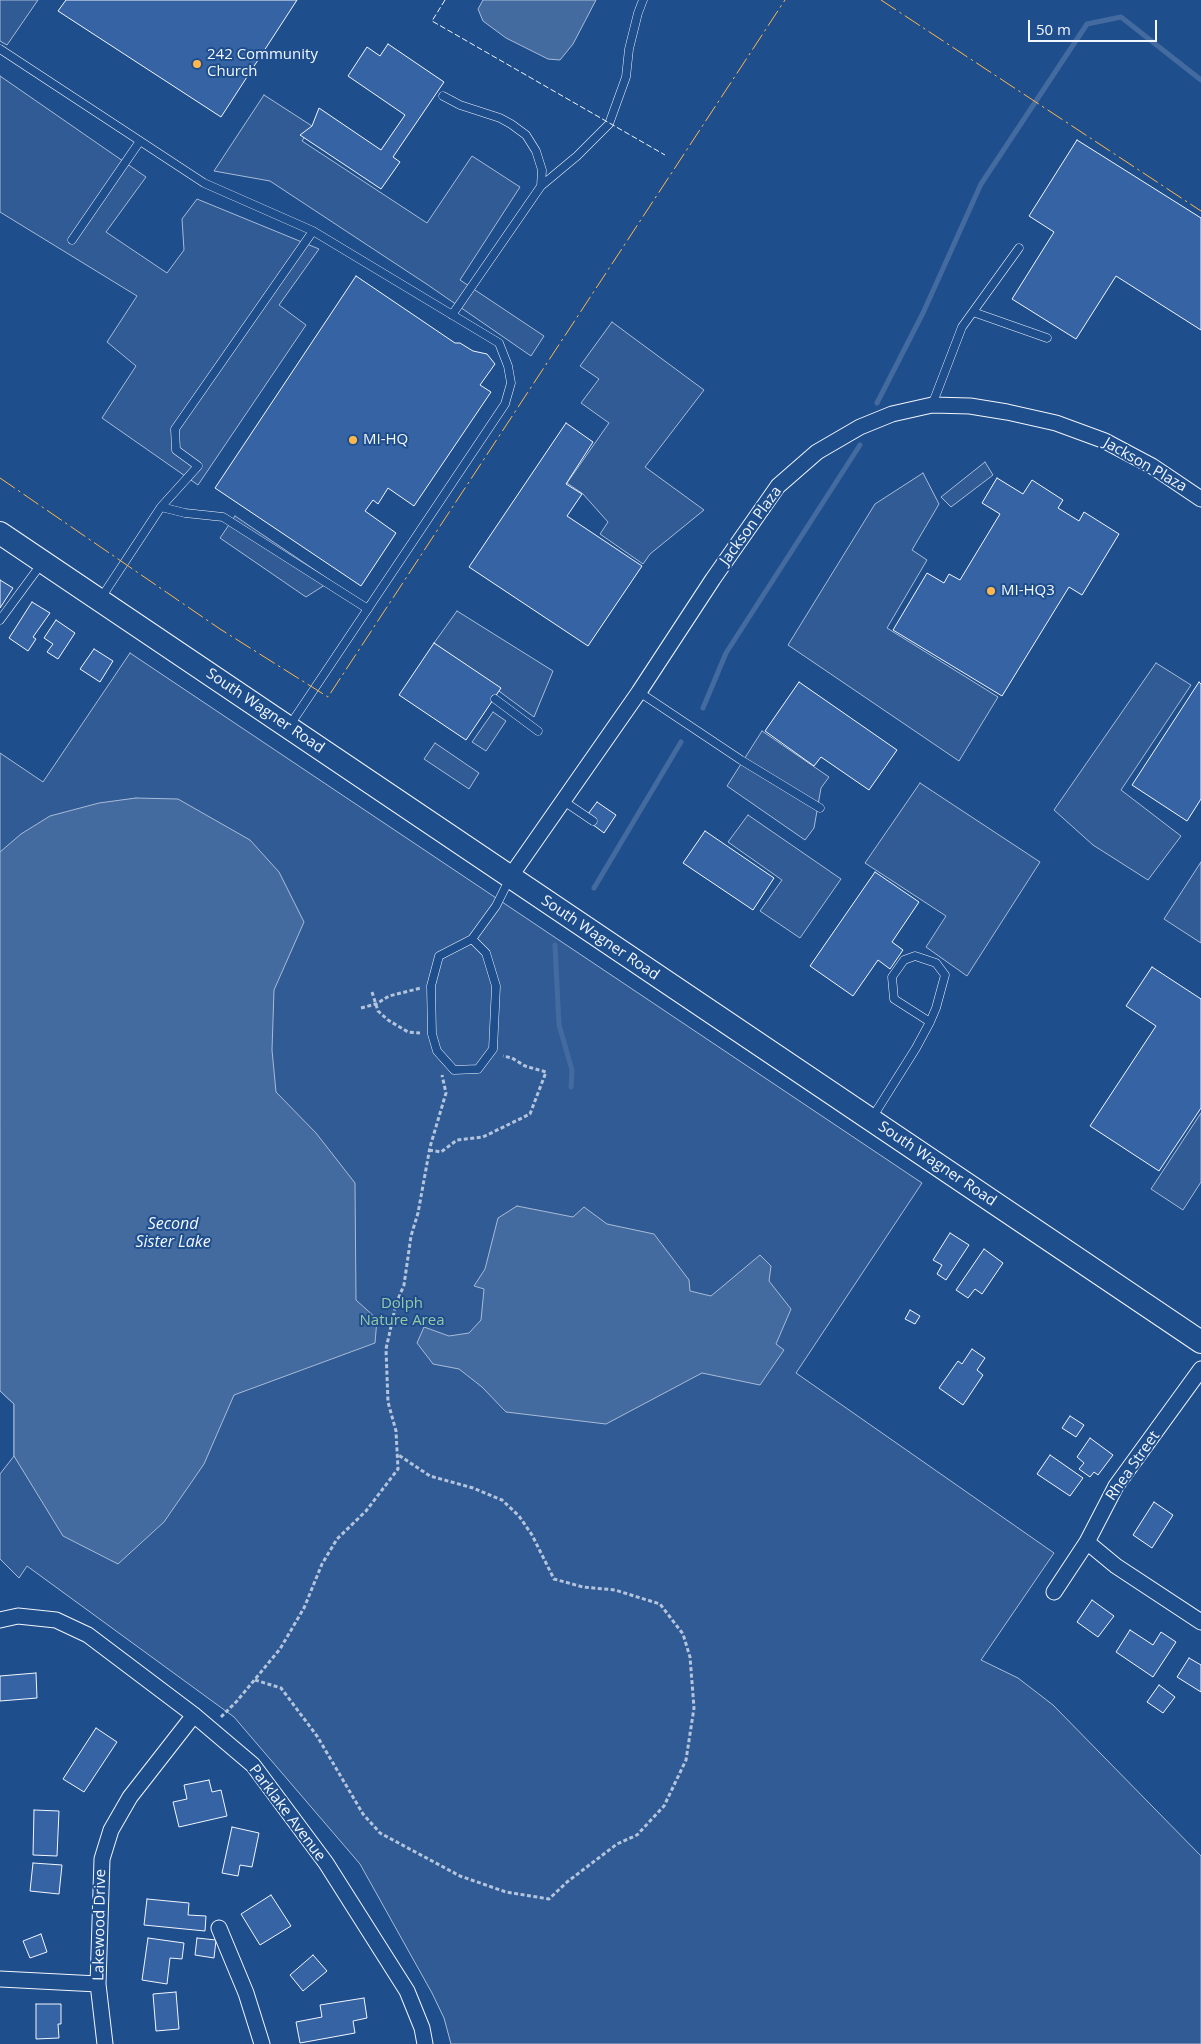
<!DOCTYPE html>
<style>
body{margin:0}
#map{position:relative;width:1201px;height:2044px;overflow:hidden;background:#1f4e8c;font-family:"Open Sans",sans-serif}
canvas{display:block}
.scale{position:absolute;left:1028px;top:20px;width:129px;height:22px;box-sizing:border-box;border:2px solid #f2f6ff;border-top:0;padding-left:6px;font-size:15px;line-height:18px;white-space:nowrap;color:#f2f6ff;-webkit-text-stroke:4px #1f4e8c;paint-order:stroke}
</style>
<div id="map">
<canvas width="1201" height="2044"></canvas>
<div class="scale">50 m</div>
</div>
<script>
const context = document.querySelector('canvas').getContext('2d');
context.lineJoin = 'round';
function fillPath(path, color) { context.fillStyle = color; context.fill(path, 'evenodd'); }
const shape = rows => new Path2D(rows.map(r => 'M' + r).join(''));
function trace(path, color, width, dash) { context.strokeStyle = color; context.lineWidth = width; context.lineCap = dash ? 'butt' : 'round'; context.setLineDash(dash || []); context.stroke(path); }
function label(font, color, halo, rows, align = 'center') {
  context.font = font + ' "Open Sans",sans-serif'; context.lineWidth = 4; context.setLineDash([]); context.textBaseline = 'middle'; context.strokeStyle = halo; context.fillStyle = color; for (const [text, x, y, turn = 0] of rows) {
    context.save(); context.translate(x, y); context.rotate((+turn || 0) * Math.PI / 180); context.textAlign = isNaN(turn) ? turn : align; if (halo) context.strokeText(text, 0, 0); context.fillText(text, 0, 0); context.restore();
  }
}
const built = shape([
 [0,0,38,0,7,45,0,41,0,0],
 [0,76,146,177,106,232,167,273,184,250,182,219,197,199,319,249,279,305,306,325,198,485,102,418,136,366,107,342,137,296,0,212,0,76],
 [264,95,312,126,302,141,427,223,472,156,520,187,460,280,544,336,531,356,428,285,270,181,214,171,264,95],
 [612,322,704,390,645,467,704,510,650,554,643,564,600,534,608,522,583,494,567,483,609,423,581,403,599,379,580,366,612,322],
 [985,462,993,475,951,507,941,497,985,462],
 [923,473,939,504,912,550,927,560,887,628,998,697,959,761,788,645,875,504,923,473],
 [235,516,331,581,306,597,220,538,235,516],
 [457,611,553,671,534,717,434,643,457,611],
 [130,653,922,1183,796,1373,1054,1553,981,1660,1018,1678,1053,1705,1201,1856,1201,2044,451,2044,444,2018,432,1993,360,1864,234,1717,27,1566,19,1578,0,1559,0,1474,14,1456,14,1404,0,1391,0,753,43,782,130,653],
 [1156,663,1191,685,1121,790,1181,836,1148,880,1093,845,1054,810,1156,663],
 [493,712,506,721,486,751,472,742,493,712],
 [762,731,829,777,821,788,814,828,805,840,727,786,762,731],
 [435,743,479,773,469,789,424,759,435,743],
 [920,783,1040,862,967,976,926,947,946,916,865,863,920,783],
 [748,815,841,879,800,938,760,911,782,880,728,842,748,815],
 [1201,862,1201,943,1164,919,1201,862],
 [1201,1113,1201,1182,1183,1210,1151,1189,1201,1113]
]);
fillPath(built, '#305b95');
trace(built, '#a8bbd7', 1);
const water = shape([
 [483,0,596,0,573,44,560,60,548,59,506,38,483,21,478,9,483,0],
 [136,798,178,799,250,840,279,872,304,922,274,990,272,1050,276,1092,316,1133,355,1183,356,1300,377,1319,375,1343,234,1395,204,1464,164,1522,118,1564,63,1536,14,1456,14,1404,0,1391,0,852,21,834,50,816,99,803,136,798],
 [517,1206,573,1217,584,1207,607,1224,654,1234,689,1280,690,1291,711,1296,760,1255,771,1266,769,1281,791,1309,776,1344,784,1350,760,1385,702,1373,606,1424,506,1412,482,1387,459,1369,433,1364,417,1343,424,1327,449,1336,469,1333,481,1320,484,1289,474,1286,485,1269,498,1218,517,1206]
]);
fillPath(water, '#446ba0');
trace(water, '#a8bbd7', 1);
trace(shape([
 [877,403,923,313,981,184,1087,24,1121,17,1201,80],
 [703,708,726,653,860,445],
 [594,888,681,742],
 [555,945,559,1025,572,1070,571,1087]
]), '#446ba0', 5);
const building = shape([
 [66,0,297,0,221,117,58,11,66,0],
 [388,44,444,82,393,157,400,162,381,189,300,135,312,126,319,108,381,150,405,115,348,76,367,47,380,56,388,44],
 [1077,140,1201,218,1201,330,1116,276,1076,339,1012,299,1054,232,1029,216,1077,140],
 [356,276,455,343,460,343,473,351,487,354,495,364,480,385,491,392,414,506,388,488,378,504,373,500,365,511,396,533,361,586,215,488,356,276],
 [566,423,593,442,566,484,582,494,567,516,642,566,588,646,469,567,566,423],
 [997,478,1023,494,1032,480,1063,500,1058,508,1079,521,1084,512,1119,534,1082,595,1069,587,1002,696,893,630,927,573,944,583,949,574,960,580,1000,514,982,503,997,478],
 [0,580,13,588,0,608,0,580],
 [32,602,50,613,33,637,36,639,28,651,9,638,32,602],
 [56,620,75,633,58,659,47,652,53,644,44,638,56,620],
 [434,643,501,688,466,740,399,695,434,643],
 [94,649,113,661,100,682,80,669,94,649],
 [799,682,897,750,869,790,821,757,814,766,765,731,799,682],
 [1199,682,1201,684,1201,799,1187,821,1132,785,1199,682],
 [597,802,616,815,604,833,592,824,588,814,597,802],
 [705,831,774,878,753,910,683,863,705,831],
 [875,872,919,902,892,942,903,950,890,969,878,960,853,996,810,966,875,872],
 [1152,967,1201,999,1201,1108,1159,1171,1090,1126,1156,1026,1126,1006,1152,967],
 [950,1233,969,1245,946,1280,937,1274,942,1265,933,1260,950,1233],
 [984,1249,1003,1263,982,1294,975,1289,968,1298,956,1290,984,1249],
 [910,1310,920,1316,915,1324,905,1319,910,1310],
 [972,1349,985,1358,977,1370,983,1375,963,1405,939,1388,958,1361,962,1364,972,1349],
 [1070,1416,1084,1425,1076,1437,1062,1428,1070,1416],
 [1090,1438,1113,1455,1098,1475,1094,1472,1090,1477,1079,1469,1084,1463,1077,1457,1090,1438],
 [1050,1455,1083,1478,1070,1496,1037,1474,1050,1455],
 [1154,1502,1173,1515,1152,1548,1133,1535,1154,1502],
 [1092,1600,1114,1616,1098,1637,1077,1622,1092,1600],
 [1130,1630,1153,1645,1161,1632,1176,1642,1153,1677,1116,1652,1130,1630],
 [1189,1658,1201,1665,1201,1692,1177,1677,1189,1658],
 [36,1673,37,1698,0,1701,0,1676,36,1673],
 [1159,1685,1175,1697,1163,1713,1147,1702,1159,1685],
 [96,1728,117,1742,84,1792,63,1779,96,1728],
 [209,1780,212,1792,221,1790,227,1816,179,1827,173,1802,187,1799,184,1785,209,1780],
 [34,1810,59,1811,57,1856,33,1855,34,1810],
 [232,1827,259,1833,252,1867,240,1865,238,1876,222,1873,232,1827],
 [33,1863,62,1865,59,1894,30,1891,33,1863],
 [271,1895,291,1926,260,1945,241,1914,271,1895],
 [147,1899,189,1903,188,1915,206,1916,205,1931,144,1925,147,1899],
 [41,1934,47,1952,30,1958,23,1941,41,1934],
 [148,1938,184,1943,182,1959,170,1958,167,1984,142,1980,148,1938],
 [197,1938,216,1940,214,1958,195,1955,197,1938],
 [313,1955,327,1971,303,1991,290,1975,313,1955],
 [176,1992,179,2029,156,2031,153,1994,176,1992],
 [364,1998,367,2018,353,2021,355,2033,300,2043,296,2022,322,2017,320,2005,364,1998],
 [36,2004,61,2004,61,2024,58,2024,59,2038,36,2039,36,2004]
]);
fillPath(building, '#3563a3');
trace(building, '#f2f6ff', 1);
const lane = shape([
 [0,49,204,183,313,231,499,343,508,366,511,383,505,404,290,725],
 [443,96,460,105,500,118,511,124,526,135,536,151,542,170,541,186],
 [72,240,140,141],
 [973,312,1047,338],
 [452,315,541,186,577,156,609,124,626,77,629,49,638,13,643,0],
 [932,405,962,327,1019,248],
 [161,507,185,513,223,517,368,609],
 [101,598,161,507,198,466,176,450,175,429,313,231],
 [0,620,42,563],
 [639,692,741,760,820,808],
 [495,699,538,731],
 [562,800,593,821],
 [472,939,486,953,496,986,493,1049,478,1069,454,1070,437,1051,432,1034,431,986,439,956,472,939,496,906,510,878],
 [872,1118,916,1048,930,1022,936,1008,945,975,936,963,915,956,904,960,892,977,894,999,930,1022]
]);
const street = shape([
 [510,877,639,692,713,579,778,486,817,452,860,427,892,414,932,405,970,406,1007,412,1056,423,1105,441,1152,466,1201,499],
 [1087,1542,1116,1566,1201,1622],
 [1054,1592,1087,1542,1116,1486,1201,1369],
 [0,1620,18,1616,56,1620,88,1635,194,1715,253,1765,326,1863,407,1991,422,2028,425,2044],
 [219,1928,246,1993,262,2044],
 [0,1979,98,1984],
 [105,2044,98,1984,102,1859,111,1830,130,1797,194,1715]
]);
const secondary = shape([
 [0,533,1201,1342]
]);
trace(lane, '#f2f6ff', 9);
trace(street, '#f2f6ff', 17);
trace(secondary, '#f2f6ff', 24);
trace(shape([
 [372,992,378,1011,388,1020,408,1032,420,1033],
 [361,1008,376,1004,389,996,421,988],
 [429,1150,441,1152,457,1140,483,1137,530,1114,546,1072,525,1066,512,1058,503,1056],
 [255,1680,281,1688,317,1736,363,1814,380,1833,460,1876,506,1892,549,1899,567,1882,617,1844,637,1835,664,1806,686,1760,694,1708,690,1657,683,1634,660,1604,615,1590,583,1587,554,1579,532,1535,519,1516,502,1500,473,1488,430,1476,397,1454],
 [221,1717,237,1701,280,1649,304,1608,322,1564,337,1539,366,1511,398,1469,396,1431,388,1402,386,1349,396,1304,404,1285,411,1236,418,1213,430,1147,446,1093,442,1075]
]), '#b3c4dc', 3, [4, 2.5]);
trace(lane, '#1f4e8c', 8);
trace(street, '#1f4e8c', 15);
trace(secondary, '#1f4e8c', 22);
trace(shape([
 [445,0,432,21,665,155]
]), '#f2f6ff', 1, [6, 2.5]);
trace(shape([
 [881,0,1201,211],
 [0,478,220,629,328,697,785,0]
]), '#ffb74d', 1, [18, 4, 2.5, 4]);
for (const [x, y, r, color] of [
 [197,64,5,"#ffb74d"],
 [353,440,5,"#ffb74d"],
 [991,591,5,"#ffb74d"]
]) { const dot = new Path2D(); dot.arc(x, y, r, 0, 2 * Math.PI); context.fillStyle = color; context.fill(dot); trace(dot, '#1f4e8c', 2); }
label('15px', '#f2f6ff', '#1f4e8c', [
 ["242 Community",207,55],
 ["Church",207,72],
 ["MI-HQ",363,440],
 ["MI-HQ3",1001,591]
], 'left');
label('15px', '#f2f6ff', '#1f4e8c', [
 ["Jackson Plaza",1145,465,30],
 ["Jackson Plaza",751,526,-54],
 ["South Wagner Road",265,711,34],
 ["South Wagner Road",600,938,34],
 ["South Wagner Road",937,1164,34],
 ["Rhea Street",1133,1466,-55],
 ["Parklake Avenue",287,1813,53],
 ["Lakewood Drive",100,1925,-89]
]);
label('15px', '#97c8a6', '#1f4e8c', [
 ["Dolph",402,1304],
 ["Nature Area",402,1321]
]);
label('italic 16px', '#f2f6ff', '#1f4e8c', [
 ["Second",173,1224],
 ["Sister Lake",173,1242]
]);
</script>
